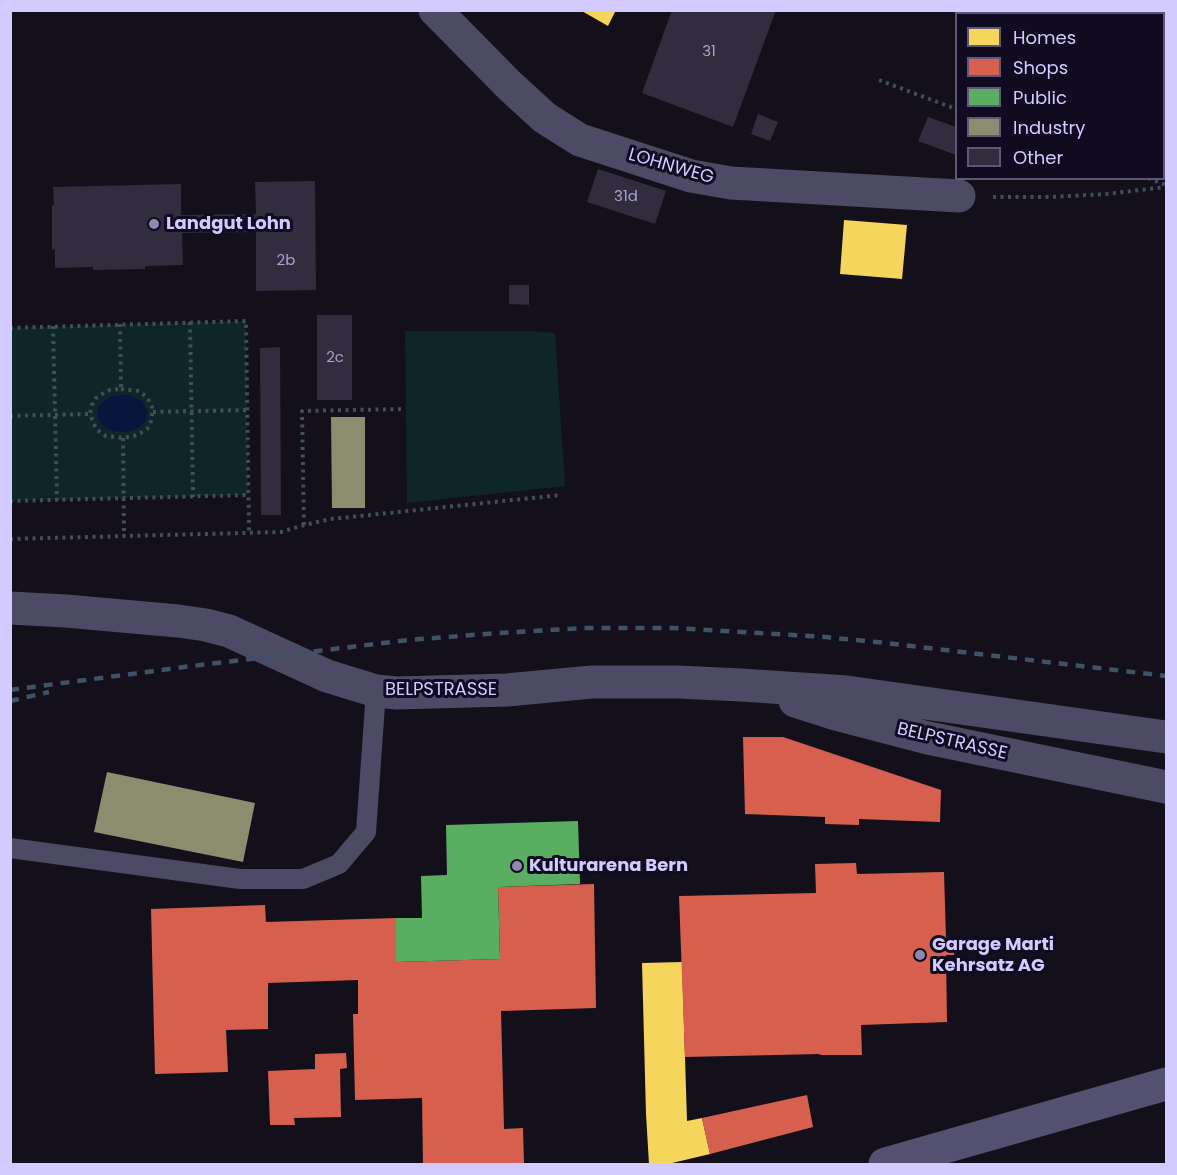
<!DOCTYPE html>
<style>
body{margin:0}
#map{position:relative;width:1177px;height:1175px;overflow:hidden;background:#13101b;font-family:Poppins,sans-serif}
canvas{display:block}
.frame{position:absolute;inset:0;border:12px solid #d3caff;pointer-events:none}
.legend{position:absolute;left:955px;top:12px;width:210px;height:168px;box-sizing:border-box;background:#100b20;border:2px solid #5e5779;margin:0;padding:8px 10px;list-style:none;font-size:18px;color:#d3caff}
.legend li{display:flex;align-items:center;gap:12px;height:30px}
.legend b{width:30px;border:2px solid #5e5779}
</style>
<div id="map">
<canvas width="1177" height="1175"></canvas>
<div class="frame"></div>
<ul class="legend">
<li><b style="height:16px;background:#f6d55c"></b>Homes</li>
<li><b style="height:16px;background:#d6604d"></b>Shops</li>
<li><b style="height:16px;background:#5aae61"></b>Public</li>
<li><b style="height:16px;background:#8c8c6e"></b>Industry</li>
<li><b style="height:16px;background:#312c3e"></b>Other</li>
</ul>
</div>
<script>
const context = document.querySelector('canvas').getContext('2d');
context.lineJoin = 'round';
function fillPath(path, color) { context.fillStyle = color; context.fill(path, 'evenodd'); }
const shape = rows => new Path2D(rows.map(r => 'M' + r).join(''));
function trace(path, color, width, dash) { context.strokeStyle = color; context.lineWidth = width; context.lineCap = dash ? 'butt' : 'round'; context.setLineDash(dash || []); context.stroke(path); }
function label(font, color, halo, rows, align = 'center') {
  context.font = font + ' Poppins,sans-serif'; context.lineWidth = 6; context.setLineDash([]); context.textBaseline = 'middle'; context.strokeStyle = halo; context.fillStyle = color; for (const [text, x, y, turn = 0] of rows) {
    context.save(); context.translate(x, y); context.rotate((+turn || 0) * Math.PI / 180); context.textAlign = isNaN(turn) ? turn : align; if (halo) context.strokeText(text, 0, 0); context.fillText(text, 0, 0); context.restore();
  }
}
fillPath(shape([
 [246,321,248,495,11,501,11,328],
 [405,331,528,331,555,333,565,486,407,503]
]), '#0f2628');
fillPath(shape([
 [124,395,131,396,142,401,146,408,147,413,146,420,140,427,134,430,127,432,114,431,107,429,98,420,97,414,98,407,106,399,112,396]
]), '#06163c');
fillPath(shape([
 [580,10,616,10,608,26],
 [844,220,907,225,902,279,840,274],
 [682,962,687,1121,702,1118,710,1154,668,1164,649,1164,646,1114,642,963]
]), '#f6d55c');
fillPath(shape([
 [743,737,783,737,941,790,940,822,859,819,859,825,825,824,825,817,745,814],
 [856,863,857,874,944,872,946,939,954,938,954,955,946,955,947,1022,861,1025,862,1055,820,1055,820,1054,685,1057,679,896,816,893,815,864],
 [594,884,596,1008,501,1011,504,1129,523,1128,524,1164,423,1164,422,1098,355,1100,353,1014,358,1014,358,980,268,983,268,1029,226,1030,228,1072,155,1074,151,909,265,905,266,922,396,918,396,962,500,959,498,887],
 [346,1053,347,1068,340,1069,341,1117,294,1118,295,1125,270,1125,268,1071,315,1069,315,1054],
 [807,1095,813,1127,710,1154,702,1118]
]), '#d6604d');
fillPath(shape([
 [578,821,580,884,498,887,500,959,396,962,396,918,422,918,421,876,447,875,446,825]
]), '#5aae61');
fillPath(shape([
 [331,417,365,417,365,508,332,508],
 [107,772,255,803,243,862,94,832]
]), '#8c8c6e');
fillPath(shape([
 [672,10,776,10,733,127,642,93],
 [1057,10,1102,10,1105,14,1054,14],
 [758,114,778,122,770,141,751,134],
 [928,117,956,127,956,155,918,141],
 [598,169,666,191,655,224,587,202],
 [315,181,316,290,256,291,256,232,182,233,183,265,145,266,145,269,93,270,93,267,55,268,55,249,52,250,52,205,54,205,53,187,181,184,181,215,256,214,255,182],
 [509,285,529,285,529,305,509,304],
 [317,315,352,315,352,400,317,400],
 [280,347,281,515,261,515,260,348]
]), '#312c3e');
trace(shape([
 [879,80,956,109],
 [1148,178,1166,185],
 [993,197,1051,197,1106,194,1166,187],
 [190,322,193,497],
 [120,324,121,389],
 [53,326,57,500],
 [10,328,246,321,249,533],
 [121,389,138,391,147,397,152,407,152,419,148,428,138,435,123,438,106,436,97,430,94,424,90,414,92,405,96,398,102,394,110,390,121,389],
 [153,412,247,410],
 [10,416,90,414],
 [123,438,124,536],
 [10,501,248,495],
 [304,525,302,411,405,409],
 [10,539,281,532,304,525,331,519,561,495]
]), '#414e5d', 4, [3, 4.5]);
trace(shape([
 [10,848,240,879,303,879,339,864,366,832,376,691]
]), '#4d4a65', 20);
trace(shape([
 [435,10,510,86,545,118,580,140,691,176,731,183,959,196]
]), '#4d4a65', 33);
trace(shape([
 [10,608,66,611,178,621,206,625,229,631,327,676,376,691,397,693,507,690,592,682,678,682,741,685,847,692,1166,737],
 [795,701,836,714,928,738,1166,787]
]), '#4d4a65', 33);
trace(shape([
 [885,1164,1166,1084]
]), '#545170', 33);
trace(shape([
 [10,690,184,667,409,640,498,633,587,628,674,628,825,637,886,643,1166,676],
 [10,701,49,692]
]), '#3f5266', 4.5, [9, 8]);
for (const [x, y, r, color] of [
 [154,224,6,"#9089af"],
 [517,866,6,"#9089af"],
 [920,955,6,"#9089af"]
]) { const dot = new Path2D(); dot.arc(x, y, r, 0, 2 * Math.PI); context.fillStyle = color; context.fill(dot); trace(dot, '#100b20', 2); }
label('15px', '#aaa2cf', null, [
 ["31",709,52],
 ["31d",626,197],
 ["2b",286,261],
 ["2c",335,358]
]);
label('18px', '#d3caff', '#100b20', [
 ["LOHNWEG",671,167,16],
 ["BELPSTRASSE",441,690],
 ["BELPSTRASSE",952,742,13]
]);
label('bold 18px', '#d3caff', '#100b20', [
 ["Landgut Lohn",166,224],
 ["Kulturarena Bern",529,866],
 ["Garage Marti",932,945],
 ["Kehrsatz AG",932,966]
], 'left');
</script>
